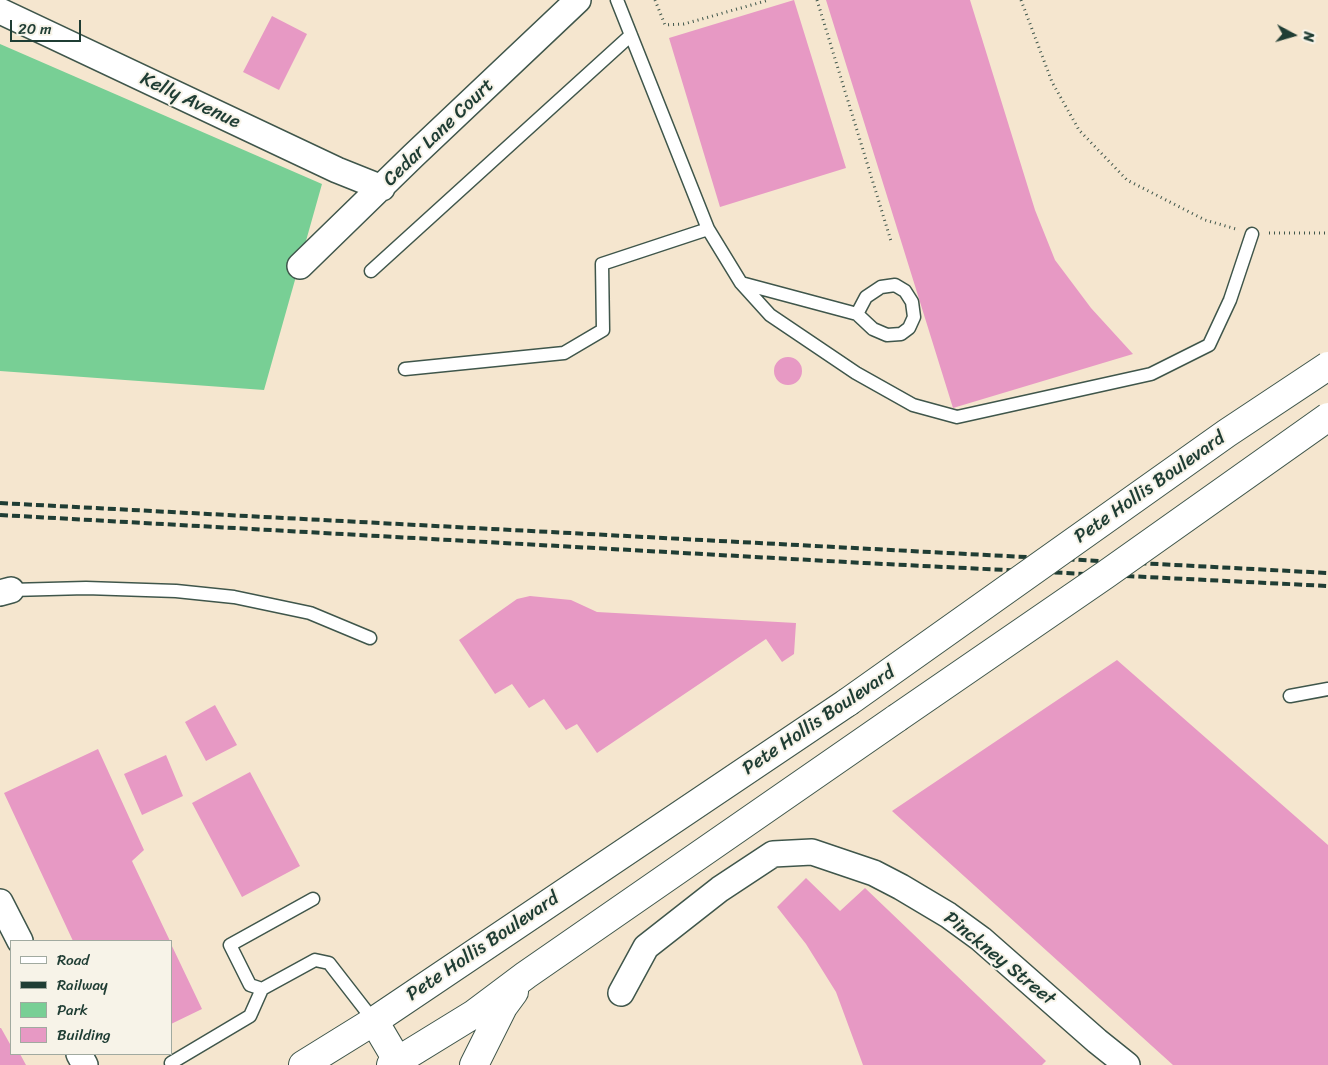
<!DOCTYPE html>
<style>
body{margin:0}
#map{position:relative;width:1328px;height:1065px;overflow:hidden;background:#f5e6cf;font-family:Sriracha,sans-serif}
canvas{display:block}
.legend{position:absolute;left:10px;top:940px;width:162px;height:115px;box-sizing:border-box;background:#f7f3e8;border:1px solid #a1aaa0;margin:0;padding:6px 9px;list-style:none;font-size:15px;color:#1f3d34}
.legend li{display:flex;align-items:center;gap:10px;height:25px}
.legend b{width:25px;border:1px solid #a1aaa0}
.north{position:absolute;left:1268px;top:10px;width:50px;height:50px;-webkit-text-stroke:4px #f7f3e8;paint-order:stroke;rotate:96deg;font-size:14px;font-weight:700;line-height:20px;text-align:center;color:#1f3d34}
.north::after{content:'';display:block;margin:auto;width:18px;height:22px;background:#1f3d34;clip-path:polygon(50% 0,100% 100%,50% 72%,0 100%)}
.scale{position:absolute;left:10px;top:20px;width:71px;height:22px;box-sizing:border-box;border:2px solid #1f3d34;border-top:0;padding-left:6px;font-size:15px;line-height:18px;white-space:nowrap;color:#1f3d34;-webkit-text-stroke:4px #f7f3e8;paint-order:stroke}
</style>
<div id="map">
<canvas width="1328" height="1065"></canvas>
<ul class="legend">
<li><b style="height:6px;background:#fff"></b>Road</li>
<li><b style="height:6px;background:#1f3d34"></b>Railway</li>
<li><b style="height:14px;background:#78cf95"></b>Park</li>
<li><b style="height:14px;background:#e799c4"></b>Building</li>
</ul>
<div class="north">N</div>
<div class="scale">20 m</div>
</div>
<script>
const context = document.querySelector('canvas').getContext('2d');
context.lineJoin = 'round';
function fillPath(path, color) { context.fillStyle = color; context.fill(path, 'evenodd'); }
const shape = rows => new Path2D(rows.map(r => 'M' + r).join(''));
function trace(path, color, width, dash) { context.strokeStyle = color; context.lineWidth = width; context.lineCap = dash ? 'butt' : 'round'; context.setLineDash(dash || []); context.stroke(path); }
function label(font, color, halo, rows, align = 'center') {
  context.font = font + ' Sriracha,sans-serif'; context.lineWidth = 4; context.setLineDash([]); context.textBaseline = 'middle'; context.strokeStyle = halo; context.fillStyle = color; for (const [text, x, y, turn = 0] of rows) {
    context.save(); context.translate(x, y); context.rotate((+turn || 0) * Math.PI / 180); context.textAlign = isNaN(turn) ? turn : align; if (halo) context.strokeText(text, 0, 0); context.fillText(text, 0, 0); context.restore();
  }
}
fillPath(shape([
 [0,44,322,184,264,390,0,371]
]), '#78cf95');
fillPath(shape([
 [794,0,846,168,720,207,669,38],
 [826,0,970,0,1035,210,1055,260,1091,308,1133,354,953,408],
 [272,16,307,34,279,90,243,72],
 '774 371a14 14 0 1 1 28 0a14 14 0 1 1-28 0Z',
 [530,596,571,600,597,612,796,623,794,654,782,662,766,639,597,753,577,724,566,730,544,699,529,708,512,684,495,694,459,640,517,599],
 [1117,660,1328,845,1328,1065,1173,1065,892,811],
 [215,705,237,745,206,761,185,722],
 [98,749,144,850,132,861,170,941,73,941,4,793],
 [166,755,183,796,142,815,124,774],
 [250,772,300,866,242,897,192,803],
 [806,878,840,911,865,888,1046,1061,1042,1065,863,1065,836,992,806,944,777,907],
 [171,944,202,1009,171,1024],
 [0,1028,1,1028,10,1044,11,1043,11,1054,20,1054,26,1065,0,1065]
]), '#e799c4');
const service = shape([
 [617,0,708,229,741,283,770,315,856,373,913,405,957,417,1151,374,1209,345,1230,300,1252,234],
 [371,271,631,35],
 [741,283,857,314,873,329,887,335,901,334,909,328,914,317,912,302,905,291,895,285,881,287,866,297,857,314],
 [405,369,564,353,603,330,602,264,708,229],
 [11,590,86,588,176,591,234,597,310,613,370,638],
 [1290,696,1328,689],
 [313,899,230,945,250,985,262,989,315,960,329,963,374,1021],
 [171,1063,250,1016,262,989]
]);
const minor = shape([
 [0,11,337,170,382,188],
 [300,266,413,156,578,0],
 [0,593,11,590],
 [0,902,20,941],
 [621,993,646,947,720,889,773,854,812,852,874,873,901,887,948,915,981,939,1097,1041,1127,1065],
 [79,1054,85,1065]
]);
const tertiary = shape([
 [374,1021,400,1065]
]);
const secondary = shape([
 [303,1065,374,1021,848,702],
 [391,1065,474,1014,526,975,897,718],
 [474,1065,503,1007,514,992]
]);
trace(service, '#3f564b', 15);
trace(minor, '#3f564b', 28);
trace(tertiary, '#3f564b', 30);
trace(secondary, '#3f564b', 30);
trace(shape([
 [655,0,665,25,684,24,769,0],
 [817,0,891,241],
 [1021,0,1052,82,1079,130,1127,180,1205,220,1236,229],
 [1269,233,1328,233]
]), '#3f564b', 3, [1, 4]);
trace(service, '#fff', 12);
trace(minor, '#fff', 25);
trace(tertiary, '#fff', 28);
trace(secondary, '#fff', 28);
trace(shape([
 [0,503,1328,573],
 [0,515,864,563,1328,586]
]), '#1f3d34', 4, [8, 4]);
const secondaryBridge = shape([
 [848,702,1227,433,1328,366],
 [897,718,1105,575,1328,417]
]);
trace(secondaryBridge, '#3f564b', 30, []);
trace(secondaryBridge, '#fff', 28);
label('19px', '#1f3d34', '#f7f3e8', [
 ["Kelly Avenue",190,101,25],
 ["Cedar Lane Court",439,133,-44],
 ["Pete Hollis Boulevard",1150,488,-35],
 ["Pete Hollis Boulevard",819,721,-34],
 ["Pete Hollis Boulevard",483,947,-34],
 ["Pinckney Street",999,959,39]
]);
</script>
